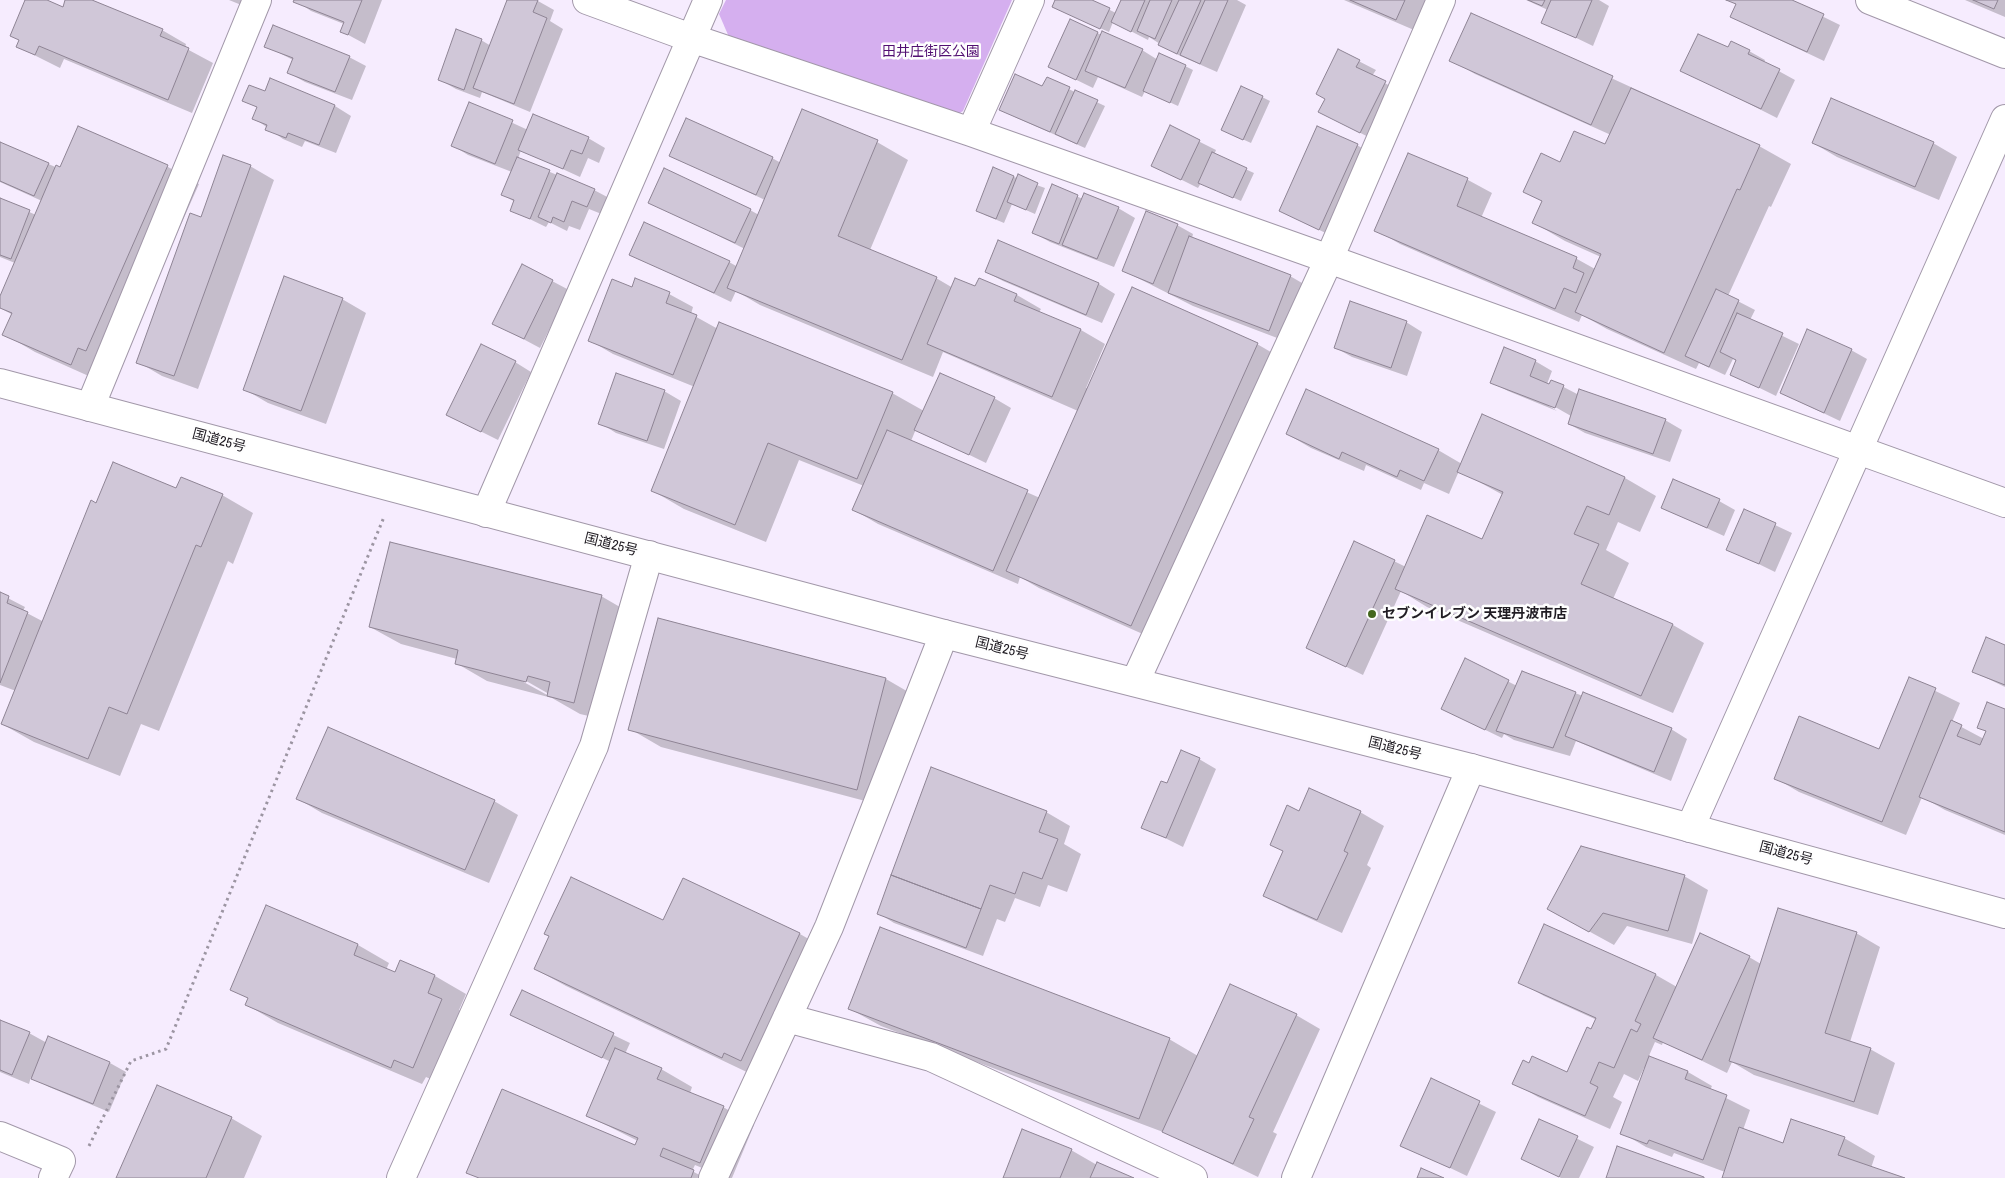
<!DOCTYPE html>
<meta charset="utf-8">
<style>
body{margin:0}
canvas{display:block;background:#f6ecfe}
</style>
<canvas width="2005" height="1178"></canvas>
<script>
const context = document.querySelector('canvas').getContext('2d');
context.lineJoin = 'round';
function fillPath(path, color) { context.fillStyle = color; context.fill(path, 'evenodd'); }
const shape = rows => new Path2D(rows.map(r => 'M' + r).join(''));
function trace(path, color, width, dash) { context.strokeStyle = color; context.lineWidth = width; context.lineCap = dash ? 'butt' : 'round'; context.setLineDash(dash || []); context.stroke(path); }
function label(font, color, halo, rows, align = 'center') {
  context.font = font + ' "Archivo Narrow","Noto Sans JP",sans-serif'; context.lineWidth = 5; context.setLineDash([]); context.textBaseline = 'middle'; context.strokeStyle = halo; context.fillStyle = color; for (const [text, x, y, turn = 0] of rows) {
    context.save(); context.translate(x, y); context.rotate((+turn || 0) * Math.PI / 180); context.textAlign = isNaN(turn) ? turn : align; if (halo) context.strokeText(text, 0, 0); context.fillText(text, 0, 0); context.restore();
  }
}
fillPath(shape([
 [726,0,1012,0,963,111,955,116,729,37,719,14]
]), '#d5afef');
fillPath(shape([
 [26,0,43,0,63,8,67,0,88,0,162,30,186,44,185,48,213,63,192,113,64,59,60,68,18,47],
 [229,0,260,0,256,11],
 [295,0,382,0,365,44,341,31,344,24,311,11],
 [509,0,538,1,554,10,550,21,563,29,530,112,482,92,480,98,456,89,440,80,481,40,491,46],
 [1056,0,1089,0,1116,13,1121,0,1237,0,1246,5,1217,72,1176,54,1149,37,1148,40,1113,22,1109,32,1061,11],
 [1344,0,1435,0,1421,33],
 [1526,0,1599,0,1609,6,1593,46,1543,22,1548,10],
 [1728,0,1789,0,1840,25,1824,61,1731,17,1737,5],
 [1965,0,2005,0,2005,17],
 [1472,14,1759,146,1791,164,1771,207,1769,206,1728,296,1755,310,1750,320,1799,344,1776,396,1731,374,1737,361,1733,359,1725,375,1699,363,1696,369,1607,329,1582,315,1579,322,1400,244,1376,230,1408,154,1468,180,1492,193,1481,218,1577,259,1595,269,1601,257,1565,241,1534,223,1543,202,1524,191,1561,164,1606,146,1611,135,1475,74,1451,60],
 [1097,33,1142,50,1158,60,1185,66,1193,70,1178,106,1145,91,1142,97,1098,77,1093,88,1050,67],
 [266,46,349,57,366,66,352,100,305,82,289,73,293,60],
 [1728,49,1749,51,1765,60,1764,63,1795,80,1777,118,1682,70],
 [1339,51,1376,70,1372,76,1401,92,1376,141,1320,112,1326,99],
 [1047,79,1105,106,1085,148,1017,118,1001,109,1043,88],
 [271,80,335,106,351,116,336,153,305,141,302,147,283,139,254,118,258,108,244,100,266,93],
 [1262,97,1270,101,1251,143,1231,134],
 [469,103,528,130,534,115,588,138,605,148,599,163,588,158,580,177,521,150,518,159,594,190,611,199,604,215,589,209,580,230,569,226,567,231,549,222,546,227,511,210,515,202,503,195,512,172,468,155,452,145],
 [1170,127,1216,150,1214,155,1254,173,1241,201,1201,183,1198,188,1152,165],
 [79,128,168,167,199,184,117,368,102,382,35,352,4,334,13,315,0,308,0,298,15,263,0,257,0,199,36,215,42,201,0,182,0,143,60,169],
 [877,142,908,160,870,250,936,278,953,288,976,288,1017,295,1041,309,1039,312,1081,330,1105,344,1086,388,1257,344,1288,362,1163,643,1039,588,1020,577,1018,584,878,524,854,510,864,486,799,460,766,542,684,509,653,491,695,387,613,354,589,340,633,289,669,294,693,307,691,314,718,329,892,393,924,411,940,374,994,398,1011,408,986,463,916,429,911,441,1040,498,1078,411,943,352,933,377,760,305,736,291,731,302,631,254,729,262,738,267,745,249,650,202,750,210,759,215,765,200,671,156,772,158,781,163],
 [1813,143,1933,143,1957,157,1939,200,1837,157],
 [1357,145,1373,155,1336,238,1280,211],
 [250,166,274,180,198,389,162,376,138,362,202,219],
 [1014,177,1045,188,1035,214,1012,204,1004,223,985,215],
 [1052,186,1083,199,1118,208,1135,218,1114,267,1050,242,1034,233],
 [1177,225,1193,234,1192,238,1290,276,1314,290,1293,344,1193,306,1124,271],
 [999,242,1099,284,1115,294,1102,323,1003,281,986,272],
 [552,281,569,290,540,348,510,332],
 [342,299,366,313,326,424,268,403,244,389],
 [1406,322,1422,332,1407,376,1352,357,1336,348],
 [1851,350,1867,359,1840,421,1781,393],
 [1535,361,1552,371,1547,384,1550,385,1552,381,1579,395,1665,420,1682,430,1670,462,1585,433,1569,424,1571,416,1550,404,1549,406,1557,411,1508,391,1491,382],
 [515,362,531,372,498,440,448,415],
 [664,391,681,401,664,449,616,433,600,423],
 [1483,416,1625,478,1656,496,1640,532,1618,522,1606,550,1629,563,1613,599,1673,625,1704,643,1673,713,1427,607,1401,591,1363,675,1308,648,1355,542,1406,567,1483,541,1503,495,1459,471,1449,494,1424,483,1421,490,1366,465,1364,471,1311,448,1287,434,1438,450,1462,464],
 [177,489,222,495,253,513,233,564,228,561,159,731,141,724,120,776,34,742,2,724,16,691,0,685,0,594,25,607,23,611,44,622],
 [1719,501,1735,510,1724,536,1662,508],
 [1745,511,1792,533,1775,572,1728,549],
 [601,596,632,614,606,720,580,714,552,698,487,681,456,663,457,659,401,644,370,627],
 [521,678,549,694,549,696,520,680],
 [659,619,886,679,917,697,888,807,661,747,630,729],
 [2005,646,2005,687,1974,672],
 [1466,660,1517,686,1575,693,1671,729,1687,739,1671,781,1576,741,1570,756,1514,740,1504,734,1502,738,1442,709],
 [1909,678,1960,703,1952,722,1984,739,1987,732,1978,727,2005,710,2005,835,1945,810,1922,797,1906,835,1799,792,1775,778,1880,751],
 [1199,759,1216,769,1183,847,1143,827,1167,785],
 [298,799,494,801,518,815,489,883,322,813],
 [1046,812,1070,826,1064,844,1081,854,1067,892,1048,885,1040,907,1015,898,1005,922,997,919,983,956,894,923,878,913],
 [1299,812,1360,812,1384,826,1367,865,1371,868,1342,933,1289,909,1265,896],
 [1684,876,1708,890,1692,944,1627,926,1614,945,1572,922],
 [684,880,800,934,831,952,753,1075,566,986,535,969,664,922],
 [267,907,358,945,389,963,386,970,395,974,400,962,435,976,466,994,459,1010,473,1018,444,1085,426,1077,422,1084,278,1023,247,1005,249,999,232,989],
 [1856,933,1880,947,1850,1042,1870,1049,1895,1063,1878,1115,1754,1075,1732,1062,1727,1073,1663,1042,1662,1045,1655,1042,1648,1058,1688,1072,1712,1086,1710,1090,1750,1110,1743,1130,1783,1144,1844,1138,1875,1156,1871,1168,1901,1178,1723,1178,1725,1172,1674,1153,1672,1157,1646,1147,1622,1133,1646,1068,1644,1068,1638,1081,1624,1074,1613,1097,1622,1102,1610,1129,1538,1097,1514,1083,1568,1074,1597,1020,1544,996,1520,982,1656,975,1677,987,1749,957,1761,964],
 [522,991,630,1043,625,1054,661,1069,692,1087,690,1093,723,1107,754,1125,732,1178,726,1178,695,1165,692,1171,705,1178,478,1178,468,1172,636,1146,638,1141,588,1116,611,1062,512,1014],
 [850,1009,1169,1039,1198,1056,1296,1015,1320,1029,1273,1132,1277,1134,1258,1177,1171,1135,881,1026],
 [0,1021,29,1033,47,1043,49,1038,110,1063,126,1072,109,1112,49,1087,31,1077,29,1084,0,1072],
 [1432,1080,1496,1112,1467,1176,1402,1145],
 [231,1118,262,1136,244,1178,117,1178],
 [1539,1120,1594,1147,1579,1178,1561,1178,1522,1158],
 [1071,1150,1097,1165,1131,1178,1004,1178]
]), '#0003');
const building = shape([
 [25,0,47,0,63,7,65,0,92,0,163,29,160,36,189,48,168,100,39,46,35,55,16,47,19,40,10,36,25,0],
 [294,0,362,0,348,35,340,32,344,22,293,2,294,0],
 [507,0,538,0,533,12,547,18,514,104,473,88,507,0],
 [1055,0,1092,0,1110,8,1100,29,1052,7,1055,0],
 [1121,0,1145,0,1131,32,1111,22,1121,0],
 [1150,0,1172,0,1155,39,1137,31,1150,0],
 [1179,0,1201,0,1177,54,1158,45,1179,0],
 [1205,0,1228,0,1200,64,1180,55,1205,0],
 [1350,0,1405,0,1396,20,1350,0],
 [1528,0,1545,0,1542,6,1528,0],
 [1551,0,1592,0,1576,38,1541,23,1551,0],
 [1726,0,1792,0,1824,14,1807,52,1730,17,1736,4,1726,0],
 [1973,0,1998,0,1994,9,1973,0],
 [1471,13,1613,76,1591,125,1449,61,1471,13],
 [1070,19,1098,32,1076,80,1048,67,1070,19],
 [273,25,350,56,335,92,287,73,293,58,264,47,273,25],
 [456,29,482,39,464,90,438,80,456,29],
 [1102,31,1143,49,1125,88,1085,71,1102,31],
 [1698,34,1728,47,1731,41,1750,50,1748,54,1780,69,1761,109,1680,71,1698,34],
 [1338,49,1360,60,1356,67,1386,81,1360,133,1318,112,1325,99,1316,94,1338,49],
 [1159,53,1186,65,1170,103,1143,91,1159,53],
 [1015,74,1042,86,1047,77,1070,87,1050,132,999,110,1015,74],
 [270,78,335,105,319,145,288,133,286,138,265,130,267,125,252,119,257,107,242,101,249,85,265,91,270,78],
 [1241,86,1263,96,1243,140,1221,130,1241,86],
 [1631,88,1760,145,1740,190,1737,189,1664,353,1575,312,1601,254,1532,223,1542,201,1523,192,1541,153,1560,162,1574,131,1605,144,1631,88],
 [1075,90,1098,100,1077,144,1055,134,1075,90],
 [1831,98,1934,142,1915,187,1812,143,1831,98],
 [469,102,513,120,495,164,451,146,469,102],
 [802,109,878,140,838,236,937,277,902,360,727,288,802,109],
 [533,114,589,137,582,154,571,150,563,169,518,150,533,114],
 [686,118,773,157,756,195,669,156,686,118],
 [1170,125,1200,140,1181,180,1151,166,1170,125],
 [78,126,168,165,86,351,78,348,71,365,2,335,12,313,0,308,0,296,56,165,60,167,78,126],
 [1317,126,1358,144,1319,230,1279,211,1317,126],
 [0,142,49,163,34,196,0,181,0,142],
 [1212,152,1247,168,1233,198,1198,183,1212,152],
 [1408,153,1468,178,1457,206,1577,257,1573,268,1584,273,1576,293,1564,288,1555,309,1374,231,1408,153],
 [223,155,251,165,174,376,136,363,190,213,201,217,223,155],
 [517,157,550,170,530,219,510,211,514,200,501,195,517,157],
 [993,167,1014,176,996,219,976,211,993,167],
 [664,168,751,209,735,243,648,203,664,168],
 [557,173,595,189,587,207,572,201,564,222,553,217,551,223,538,217,557,173],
 [1018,174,1038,183,1026,210,1007,202,1018,174],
 [1052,184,1078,195,1059,244,1032,233,1052,184],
 [1084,193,1119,207,1097,259,1062,245,1084,193],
 [0,198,30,210,11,259,0,255,0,198],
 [1146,211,1178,224,1153,284,1122,271,1146,211],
 [644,222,730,261,714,293,629,255,644,222],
 [1189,236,1291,275,1269,331,1168,293,1189,236],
 [998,240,1099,283,1086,315,985,272,998,240],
 [522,264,553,280,524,339,492,324,522,264],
 [284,276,343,298,301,411,243,390,284,276],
 [635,278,670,292,666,303,697,315,673,375,588,341,612,279,632,287,635,278],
 [955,278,975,286,979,278,1017,294,1014,301,1081,329,1052,397,927,344,955,278],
 [1132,287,1258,343,1131,626,1006,571,1132,287],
 [1716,289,1739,300,1709,367,1685,356,1716,289],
 [1350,301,1407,321,1391,368,1334,348,1350,301],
 [1737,313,1783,333,1759,388,1730,375,1736,360,1720,352,1737,313],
 [719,322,893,392,857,479,768,443,735,525,651,491,719,322],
 [1807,329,1852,349,1824,413,1780,393,1807,329],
 [481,344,516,361,481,432,446,415,481,344],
 [1504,347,1536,360,1530,376,1549,384,1551,380,1564,385,1555,408,1490,383,1504,347],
 [616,373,665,390,647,441,598,424,616,373],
 [940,373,995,397,969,455,914,430,940,373],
 [1306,389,1439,449,1424,481,1400,470,1397,477,1342,452,1339,459,1286,434,1306,389],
 [1579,389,1666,419,1653,454,1568,424,1579,389],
 [1482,414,1625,477,1609,515,1587,506,1574,534,1599,544,1581,584,1673,624,1641,696,1395,589,1427,515,1482,539,1503,492,1457,472,1482,414],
 [887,430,1028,490,993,571,852,510,887,430],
 [113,462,176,488,181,477,223,494,201,547,196,545,127,714,109,707,88,759,1,724,91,500,96,503,113,462],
 [1673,479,1720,499,1707,528,1661,508,1673,479],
 [1744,509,1776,523,1759,564,1726,550,1744,509],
 [1354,541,1395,560,1346,667,1306,648,1354,541],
 [390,542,602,595,574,703,547,696,550,682,528,676,526,682,455,664,458,650,369,627,390,542],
 [0,592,9,596,7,603,28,612,0,683,0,592],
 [658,618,886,678,857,790,628,730,658,618],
 [1986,637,2005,645,2005,685,1972,672,1986,637],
 [1465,658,1509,680,1485,730,1441,709,1465,658],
 [1522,671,1576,692,1553,748,1496,731,1522,671],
 [1909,677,1936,688,1882,822,1774,779,1799,716,1879,749,1909,677],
 [1583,692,1672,728,1654,772,1565,736,1583,692],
 [1987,702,2005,709,2005,832,1919,797,1951,720,1962,725,1957,736,1980,745,1986,731,1977,728,1987,702],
 [328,727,495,800,465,870,296,799,328,727],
 [1181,750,1200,758,1166,838,1141,828,1161,781,1167,783,1181,750],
 [931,767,1047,811,1039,832,1058,839,1042,879,1023,872,1015,894,990,885,981,909,891,875,931,767],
 [1309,788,1361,811,1344,851,1348,853,1317,920,1263,896,1283,851,1270,845,1287,805,1299,811,1309,788],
 [1581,846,1685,875,1668,931,1603,913,1589,932,1547,909,1581,846],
 [891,875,981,909,966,948,877,914,891,875],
 [571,877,663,920,683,878,800,933,741,1061,724,1053,722,1058,534,969,549,936,544,934,571,877],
 [266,905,358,944,354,955,395,972,400,960,435,975,428,993,442,999,413,1068,394,1060,391,1068,245,1005,248,998,230,990,266,905],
 [1778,908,1857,932,1825,1033,1871,1048,1854,1102,1729,1061,1778,908],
 [1544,924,1656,974,1635,1021,1641,1024,1637,1032,1631,1029,1614,1068,1599,1062,1590,1083,1598,1087,1585,1116,1512,1084,1523,1060,1529,1063,1532,1056,1567,1072,1587,1027,1591,1029,1596,1018,1518,983,1544,924],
 [880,927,1170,1038,1139,1119,848,1009,880,927],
 [1700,933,1750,956,1702,1060,1653,1038,1700,933],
 [1230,984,1297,1014,1249,1117,1254,1119,1233,1164,1162,1132,1230,984],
 [522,990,614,1033,602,1058,510,1015,522,990],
 [0,1020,30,1032,12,1075,0,1070,0,1020],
 [48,1036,110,1062,93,1104,31,1079,48,1036],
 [615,1048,662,1068,657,1079,724,1106,700,1163,663,1148,660,1156,694,1170,691,1178,479,1178,466,1173,502,1089,635,1145,638,1138,586,1116,615,1048],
 [1649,1056,1688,1071,1685,1079,1727,1095,1703,1160,1649,1140,1647,1144,1620,1134,1649,1056],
 [1431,1078,1480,1101,1450,1168,1400,1146,1431,1078],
 [157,1085,232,1117,206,1178,116,1178,157,1085],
 [1539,1119,1578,1136,1559,1177,1521,1159,1539,1119],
 [1791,1119,1845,1137,1838,1155,1905,1178,1722,1178,1739,1127,1783,1143,1791,1119],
 [1022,1129,1072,1149,1060,1178,1003,1178,1022,1129],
 [1617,1146,1704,1177,1704,1178,1606,1178,1617,1146],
 [1097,1162,1134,1178,1090,1178,1097,1162],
 [1421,1168,1444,1178,1417,1178,1421,1168]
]);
fillPath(building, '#d0c7d8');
trace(building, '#8e8494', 1);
const street = shape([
 [587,0,691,38,971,132,1329,259,2005,503],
 [1870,0,2005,54],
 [971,132,1030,0],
 [90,407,257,0],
 [486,513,708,0],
 [1135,682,1329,259,1441,0],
 [787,1018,931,1057,1193,1178],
 [0,1136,61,1161,53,1178],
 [401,1178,594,746,649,555],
 [713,1178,829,927,944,634],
 [1296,1178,1471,768]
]);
const secondary = shape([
 [1690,828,2005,119]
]);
const highway = shape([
 [0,383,944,634,1471,768,2005,914]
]);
trace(street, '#a298a9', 30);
trace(secondary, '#a298a9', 30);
trace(highway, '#a298a9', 30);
trace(shape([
 [89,1146,131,1061,166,1049,384,517]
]), '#9c95a2', 3, [2.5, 4]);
trace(street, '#fff', 28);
trace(secondary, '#fff', 28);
trace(highway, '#fff', 28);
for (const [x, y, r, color] of [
 [1372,614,5,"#43661d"]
]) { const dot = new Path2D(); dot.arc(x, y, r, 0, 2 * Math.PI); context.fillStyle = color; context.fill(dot); trace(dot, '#fefefe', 2); }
label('14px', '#520f72', '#fefefe', [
 ["田井庄街区公園",931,52]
]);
label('14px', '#201c23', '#fefefe', [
 ["国道25号",219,441,15],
 ["国道25号",611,545,14],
 ["国道25号",1002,649,14],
 ["国道25号",1395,749,14],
 ["国道25号",1786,854,15]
]);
label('bold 14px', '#201c23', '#fefefe', [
 ["セブンイレブン 天理丹波市店",1382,614]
], 'left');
</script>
